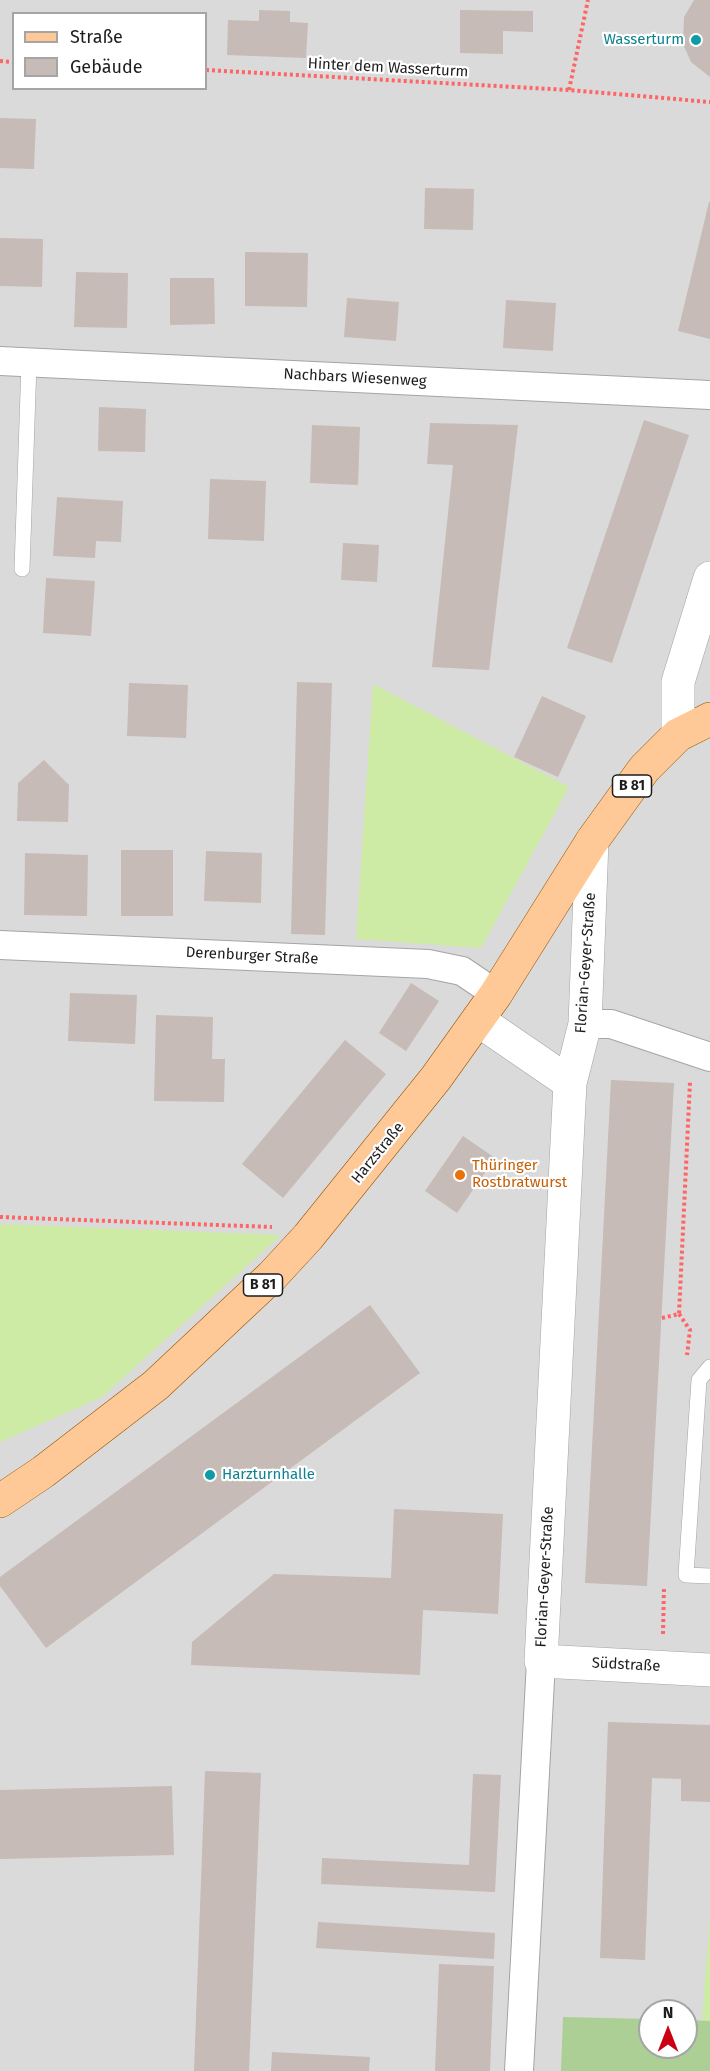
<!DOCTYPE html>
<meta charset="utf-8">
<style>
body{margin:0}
#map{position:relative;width:710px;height:2071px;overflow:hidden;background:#efe9e2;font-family:"Fira Sans",sans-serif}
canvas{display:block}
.legend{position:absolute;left:12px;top:12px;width:195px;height:78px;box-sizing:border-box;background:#fff;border:2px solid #a5a5a5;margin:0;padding:8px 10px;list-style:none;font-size:18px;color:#1d1d1d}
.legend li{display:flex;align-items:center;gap:12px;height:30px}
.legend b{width:30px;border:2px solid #a5a5a5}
.north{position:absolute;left:638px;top:1999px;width:60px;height:60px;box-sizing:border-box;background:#fff;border:2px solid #a5a5a5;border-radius:50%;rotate:0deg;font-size:16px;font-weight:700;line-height:24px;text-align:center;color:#1d1d1d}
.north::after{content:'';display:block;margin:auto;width:21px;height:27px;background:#ca0013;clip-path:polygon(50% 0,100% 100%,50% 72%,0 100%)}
</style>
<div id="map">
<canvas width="710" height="2071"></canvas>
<ul class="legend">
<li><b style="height:8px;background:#ffc897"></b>Straße</li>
<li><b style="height:16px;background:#c6bbb6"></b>Gebäude</li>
</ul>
<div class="north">N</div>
</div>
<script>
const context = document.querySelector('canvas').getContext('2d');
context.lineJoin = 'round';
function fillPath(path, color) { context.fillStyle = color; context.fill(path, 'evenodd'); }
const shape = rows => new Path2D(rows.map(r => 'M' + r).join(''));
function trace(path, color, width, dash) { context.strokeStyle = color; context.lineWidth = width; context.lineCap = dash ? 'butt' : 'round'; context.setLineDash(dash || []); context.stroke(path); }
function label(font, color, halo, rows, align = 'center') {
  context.font = font + ' "Fira Sans",sans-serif'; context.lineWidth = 4.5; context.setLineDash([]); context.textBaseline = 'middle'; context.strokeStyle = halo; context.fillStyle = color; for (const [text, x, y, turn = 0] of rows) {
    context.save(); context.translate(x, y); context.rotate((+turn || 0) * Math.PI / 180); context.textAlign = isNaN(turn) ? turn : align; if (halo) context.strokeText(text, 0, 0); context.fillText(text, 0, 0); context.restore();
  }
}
fillPath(shape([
 [0,0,710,0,710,2071,0,2071],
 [14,14,206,14,206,88,14,88],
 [650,2011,686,2011,686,2047,650,2047]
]), '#dbdada');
fillPath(shape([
 [373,684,569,787,481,948,356,939],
 [0,1224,281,1235,102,1397,0,1442],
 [710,1914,710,2021,702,2021]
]), '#ceeba6');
fillPath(shape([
 [563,2017,650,2019,650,2047,686,2047,686,2020,710,2021,710,2071,561,2071]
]), '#accf95');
fillPath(shape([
 [694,0,710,0,710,77,691,62,683,44,684,17],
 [259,10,290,11,290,22,308,23,306,58,227,55,228,20,259,21],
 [460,10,533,11,533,32,503,31,503,54,460,53],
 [0,118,36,119,34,169,0,168],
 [425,188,474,189,473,230,424,229],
 [709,202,710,202,710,339,678,331],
 [0,238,43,239,42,287,0,286],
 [245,252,308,253,307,307,245,306],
 [76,272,128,273,127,328,74,327],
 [170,278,214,278,215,324,170,325],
 [347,298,399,302,396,341,344,337],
 [506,300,556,303,553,351,503,348],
 [99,407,146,409,145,452,98,451],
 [644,420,689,435,612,663,567,648],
 [430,423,518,425,489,670,432,667,453,465,427,464],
 [312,425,360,427,358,485,310,483],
 [210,479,266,481,264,541,208,539],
 [57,497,123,501,121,542,96,541,95,558,53,556],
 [343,543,379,545,377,582,341,580],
 [46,578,95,581,91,636,43,633],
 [297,682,332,683,325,935,291,934],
 [129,683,188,685,186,738,127,736],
 [542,696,586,716,558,777,514,757],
 [44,760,69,785,68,822,17,821,18,783],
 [121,850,173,850,173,916,121,916],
 [206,851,262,853,261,903,204,901],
 [25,853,88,855,87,916,24,915],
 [411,983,439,1001,406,1051,379,1033],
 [70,993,137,995,135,1044,68,1041],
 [156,1015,213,1017,212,1059,225,1059,224,1102,154,1101],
 [345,1040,386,1074,283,1198,242,1164],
 [611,1080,674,1083,647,1586,585,1583],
 [463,1136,495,1158,457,1213,425,1191],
 [370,1305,420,1373,46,1648,0,1586,0,1577],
 [394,1509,503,1514,498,1614,423,1610,420,1675,191,1665,192,1642,274,1574,391,1578],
 [608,1722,710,1725,710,1802,681,1801,681,1779,652,1778,645,1960,600,1958],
 [205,1771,261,1773,249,2071,194,2071],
 [473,1774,501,1775,495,1892,321,1884,322,1858,469,1865],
 [172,1786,174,1855,0,1859,0,1790],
 [318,1922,495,1933,494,1959,316,1948],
 [439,1964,494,1966,490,2071,435,2071],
 [272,2052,370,2057,369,2071,271,2071]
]), '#c6bbb6');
const service = shape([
 [22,569,29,363],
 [710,1367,699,1380,686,1575,710,1576]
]);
const minor = shape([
 [0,361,710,395],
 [0,945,428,964,462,971,496,994],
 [585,1024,611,1024,710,1057],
 [519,2071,541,1661]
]);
const tertiary = shape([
 [678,735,678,682,710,578],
 [592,841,585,1024,570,1083,541,1661,710,1670],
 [478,1020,570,1083]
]);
const primary = shape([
 [0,1501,43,1472,156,1385,272,1276,308,1237,436,1078,496,994,592,841,644,769,678,735,710,719]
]);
trace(service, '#a4a4a4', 16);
trace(minor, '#a4a4a4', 30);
trace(tertiary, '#a4a4a4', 34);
trace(primary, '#965600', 34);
trace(shape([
 [0,61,14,62],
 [206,70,569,90,710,102],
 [569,90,588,0],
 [0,1217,272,1227],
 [679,1314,690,1330,687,1355],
 [662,1318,679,1314,690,1082],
 [663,1634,664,1586]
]), '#fe6564', 4, [3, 3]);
trace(service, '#fff', 15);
trace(minor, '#fff', 28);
trace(tertiary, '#fff', 33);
trace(primary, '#ffc897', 33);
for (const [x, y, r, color] of [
 [696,40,6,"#0f9aa8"],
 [460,1175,6,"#e8710a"],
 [210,1475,6,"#0f9aa8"]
]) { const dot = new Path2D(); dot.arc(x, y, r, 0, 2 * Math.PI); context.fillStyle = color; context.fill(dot); trace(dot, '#fff', 2); }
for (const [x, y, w] of [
 [632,786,39],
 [263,1285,39]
]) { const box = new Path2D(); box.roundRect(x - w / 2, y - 11, w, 22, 4.5); context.fillStyle = '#fff'; context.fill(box); trace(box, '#1d1d1d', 1.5); }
label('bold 14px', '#1d1d1d', null, [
 ["B 81",632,786],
 ["B 81",263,1285]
]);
label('15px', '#0d838f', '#fff', [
 ["Wasserturm",684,40],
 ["Harzturnhalle",222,1475,"left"]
], 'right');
label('15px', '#1d1d1d', '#fff', [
 ["Hinter dem Wasserturm",388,68,3],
 ["Nachbars Wiesenweg",355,378,3],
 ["Derenburger Straße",252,956,3],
 ["Florian-Geyer-Straße",586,963,-86],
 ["Harzstraße",378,1153,-51],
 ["Florian-Geyer-Straße",545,1577,-87],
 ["Südstraße",626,1665,3]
]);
label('15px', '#c56008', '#fff', [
 ["Thüringer",472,1166],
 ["Rostbratwurst",472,1183]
], 'left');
</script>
